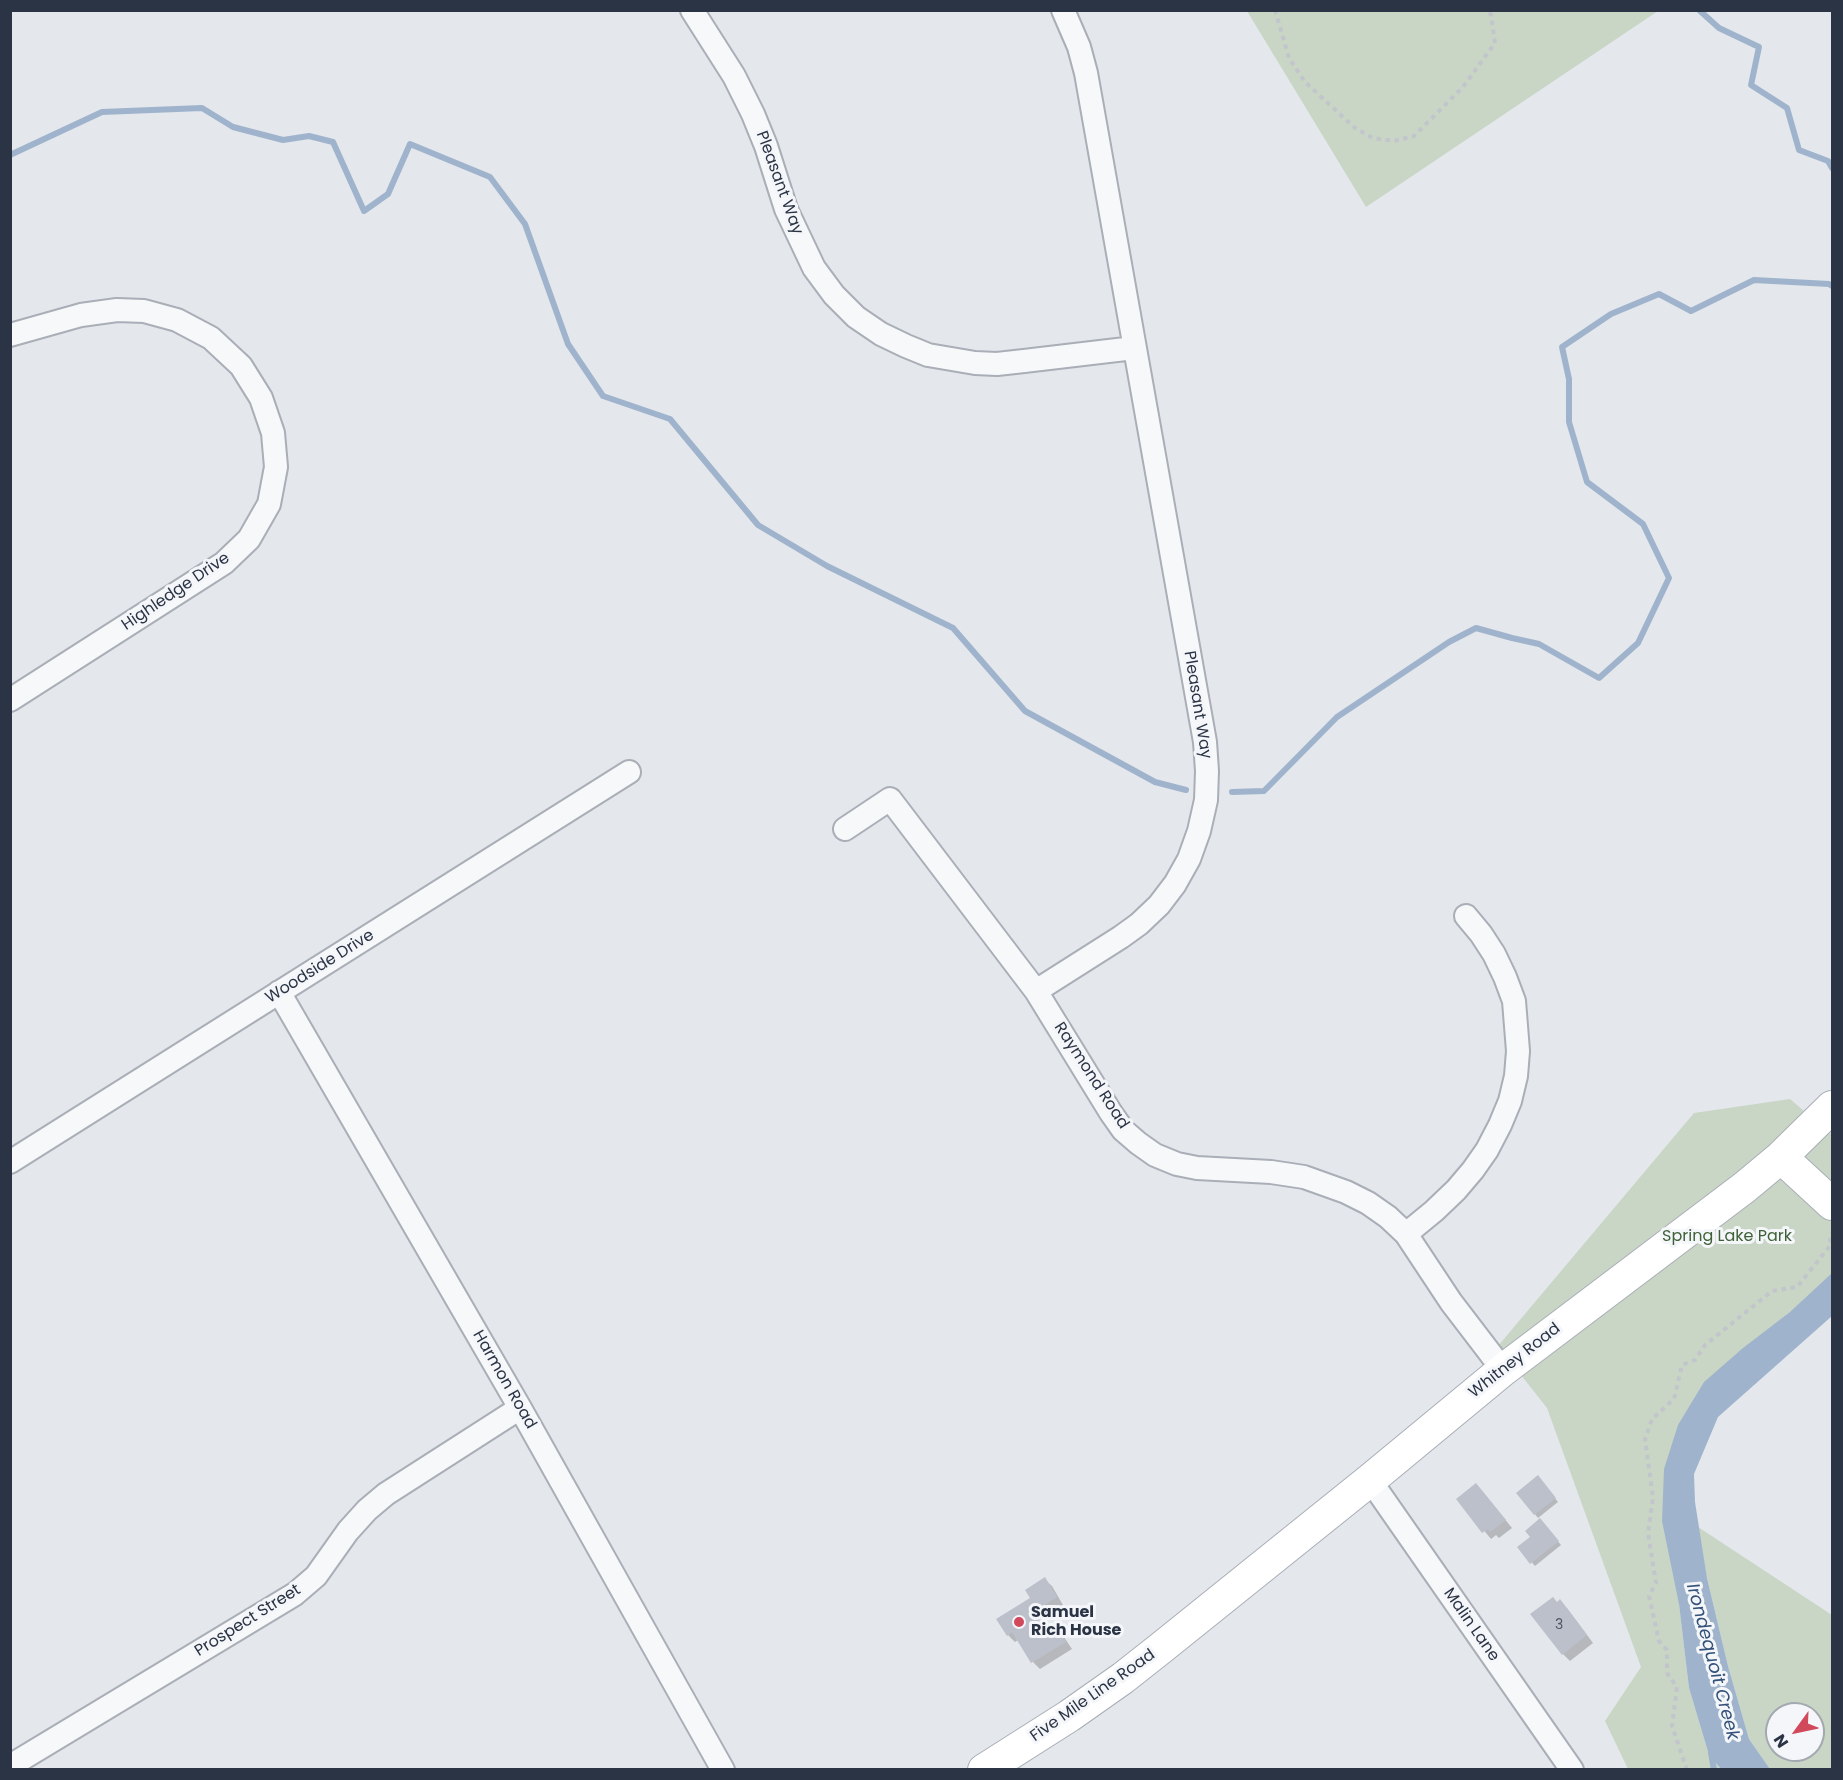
<!DOCTYPE html>
<style>
body{margin:0}
#map{position:relative;width:1843px;height:1780px;overflow:hidden;background:#e4e7ec;font-family:Poppins,sans-serif}
canvas{display:block}
.frame{position:absolute;inset:0;border:12px solid #2b3445;pointer-events:none}
.north{position:absolute;left:1765px;top:1702px;width:60px;height:60px;box-sizing:border-box;background:#f4f6f9;border:2px solid #a4a8b1;border-radius:50%;rotate:237deg;font-size:16px;font-weight:700;line-height:24px;text-align:center;color:#2b3445}
.north::after{content:'';display:block;margin:auto;width:21px;height:27px;background:#d1495b;clip-path:polygon(50% 0,100% 100%,50% 72%,0 100%)}
</style>
<div id="map">
<canvas width="1843" height="1780"></canvas>
<div class="frame"></div>
<div class="north">N</div>
</div>
<script>
const context = document.querySelector('canvas').getContext('2d');
context.lineJoin = 'round';
function fillPath(path, color) { context.fillStyle = color; context.fill(path, 'evenodd'); }
const shape = rows => new Path2D(rows.map(r => 'M' + r).join(''));
function trace(path, color, width, dash) { context.strokeStyle = color; context.lineWidth = width; context.lineCap = dash ? 'butt' : 'round'; context.setLineDash(dash || []); context.stroke(path); }
function label(font, color, halo, rows, align = 'center') {
  context.font = font + ' Poppins,sans-serif'; context.lineWidth = 6; context.setLineDash([]); context.textBaseline = 'middle'; context.strokeStyle = halo; context.fillStyle = color; for (const [text, x, y, turn = 0] of rows) {
    context.save(); context.translate(x, y); context.rotate((+turn || 0) * Math.PI / 180); context.textAlign = isNaN(turn) ? turn : align; if (halo) context.strokeText(text, 0, 0); context.fillText(text, 0, 0); context.restore();
  }
}
fillPath(shape([
 [1247,11,1658,11,1366,207],
 [1790,1099,1832,1135,1832,1288,1688,1430,1679,1604,1689,1688,1709,1755,1721,1769,1628,1769,1605,1721,1641,1667,1547,1408,1498,1346,1694,1113],
 [1698,1527,1832,1615,1832,1769,1770,1769,1749,1739,1728,1666,1707,1578],
 [1777,1714,1813,1714,1813,1750,1777,1750]
]), '#c9d6c5');
fillPath(shape([
 [1832,1273,1832,1316,1718,1417,1694,1474,1695,1502,1707,1578,1728,1666,1749,1739,1770,1769,1721,1769,1709,1755,1689,1688,1679,1604,1662,1521,1664,1469,1678,1425,1704,1382,1743,1348,1790,1312]
]), '#9fb4cc');
fillPath(shape([
 [1541,1480,1558,1502,1538,1518,1518,1493],
 [1483,1492,1512,1528,1499,1538,1496,1535,1491,1539,1458,1499],
 [1543,1523,1561,1545,1535,1566,1519,1548,1532,1538],
 [1044,1579,1052,1586,1063,1605,1039,1620,1047,1632,1055,1627,1062,1634,1072,1649,1040,1669,1033,1662,1018,1640,1015,1642,1008,1635],
 [1557,1603,1567,1608,1593,1643,1570,1661,1563,1654]
]), '#0003');
trace(shape([
 [1699,10,1719,28,1759,47,1751,85,1787,108,1799,150,1828,161,1832,168],
 [10,155,102,112,202,108,233,127,283,140,309,136,333,142,364,211,388,194,410,144,490,177,525,224,568,344,603,396,670,419,758,525,827,566,953,628,1025,711,1155,782,1186,790],
 [1232,792,1264,791,1337,717,1449,642,1476,628,1512,638,1539,644,1599,678,1638,643,1669,578,1643,524,1587,482,1569,422,1569,379,1562,347,1611,314,1659,294,1691,311,1754,280,1829,284,1832,286],
 [1711,1753,1714,1770]
]), '#9fb4cc', 6);
fillPath(shape([
 [1538,1475,1556,1498,1534,1515,1516,1493],
 [1476,1483,1506,1520,1490,1532,1488,1529,1482,1533,1456,1499],
 [1540,1518,1559,1541,1530,1564,1517,1547,1530,1537,1525,1531],
 [1045,1577,1057,1597,1033,1612,1046,1632,1056,1625,1066,1642,1031,1663,1012,1632,1007,1636,996,1619,1030,1598,1025,1590],
 [1553,1597,1557,1602,1560,1599,1587,1635,1562,1655,1530,1614]
]), '#bbc0ca');
const street = shape([
 [692,10,734,76,753,114,766,146,786,209,814,268,834,295,856,317,881,334,906,346,928,355,975,363,997,364,1024,361,1134,348],
 [10,335,81,315,117,310,144,311,177,320,211,338,241,366,261,398,273,433,276,467,269,504,249,539,224,563,10,700],
 [845,829,890,799,1036,991,1111,1113,1123,1130,1138,1143,1155,1155,1177,1164,1197,1168,1271,1172,1304,1177,1346,1192,1368,1203,1388,1217,1406,1234,1451,1302,1503,1370],
 [1036,991,1121,937,1139,924,1159,905,1175,884,1189,859,1199,831,1206,800,1207,771,1205,742,1086,73,1079,47,1063,10],
 [279,992,520,1408,723,1770],
 [10,1162,629,772],
 [1406,1234,1434,1211,1456,1190,1473,1170,1487,1150,1500,1125,1510,1101,1516,1076,1518,1051,1514,1001,1505,977,1494,954,1481,934,1466,916],
 [1370,1480,1572,1770],
 [10,1766,295,1594,316,1576,348,1531,367,1510,386,1494,520,1408]
]);
const secondary = shape([
 [1781,1157,1832,1204],
 [984,1770,1069,1716,1123,1678,1161,1648,1370,1480,1503,1370,1745,1187,1781,1157,1832,1107]
]);
trace(street, '#a9aeb7', 26);
trace(secondary, '#a9aeb7', 34);
trace(shape([
 [1275,10,1289,58,1305,82,1355,128,1373,138,1394,141,1414,136,1463,87,1495,43,1491,15,1488,10],
 [1687,1770,1672,1726,1677,1687,1667,1673,1667,1650,1659,1641,1649,1596,1656,1583,1648,1533,1653,1498,1645,1439,1652,1419,1674,1399,1682,1365,1695,1360,1705,1345,1772,1291,1797,1287,1830,1246,1830,1237,1832,1233]
]), '#c2c5cb', 4, [4.5, 4.5]);
trace(street, '#f7f8fa', 22);
trace(secondary, '#fff', 32);
for (const [x, y, r, color] of [
 [1019,1622,6,"#d1495b"]
]) { const dot = new Path2D(); dot.arc(x, y, r, 0, 2 * Math.PI); context.fillStyle = color; context.fill(dot); trace(dot, '#f4f6f9', 2); }
label('14px', '#4f5766', null, [
 ["3",1559,1625]
]);
label('16px', '#2b3445', '#f4f6f9', [
 ["Pleasant Way",779,183,70],
 ["Highledge Drive",176,592,-34],
 ["Pleasant Way",1197,705,81],
 ["Woodside Drive",320,967,-32],
 ["Raymond Road",1091,1076,57],
 ["Whitney Road",1515,1361,-38],
 ["Harmon Road",504,1380,60],
 ["Prospect Street",248,1621,-32],
 ["Malin Lane",1471,1625,55],
 ["Five Mile Line Road",1093,1696,-35]
]);
label('16px', '#3f6138', '#f4f6f9', [
 ["Spring Lake Park",1727,1237]
]);
label('bold 16px', '#2b3445', '#f4f6f9', [
 ["Samuel",1031,1613],
 ["Rich House",1031,1631]
], 'left');
label('italic 18px', '#34527a', '#f4f6f9', [
 ["Irondequoit Creek",1712,1662,75]
]);
</script>
